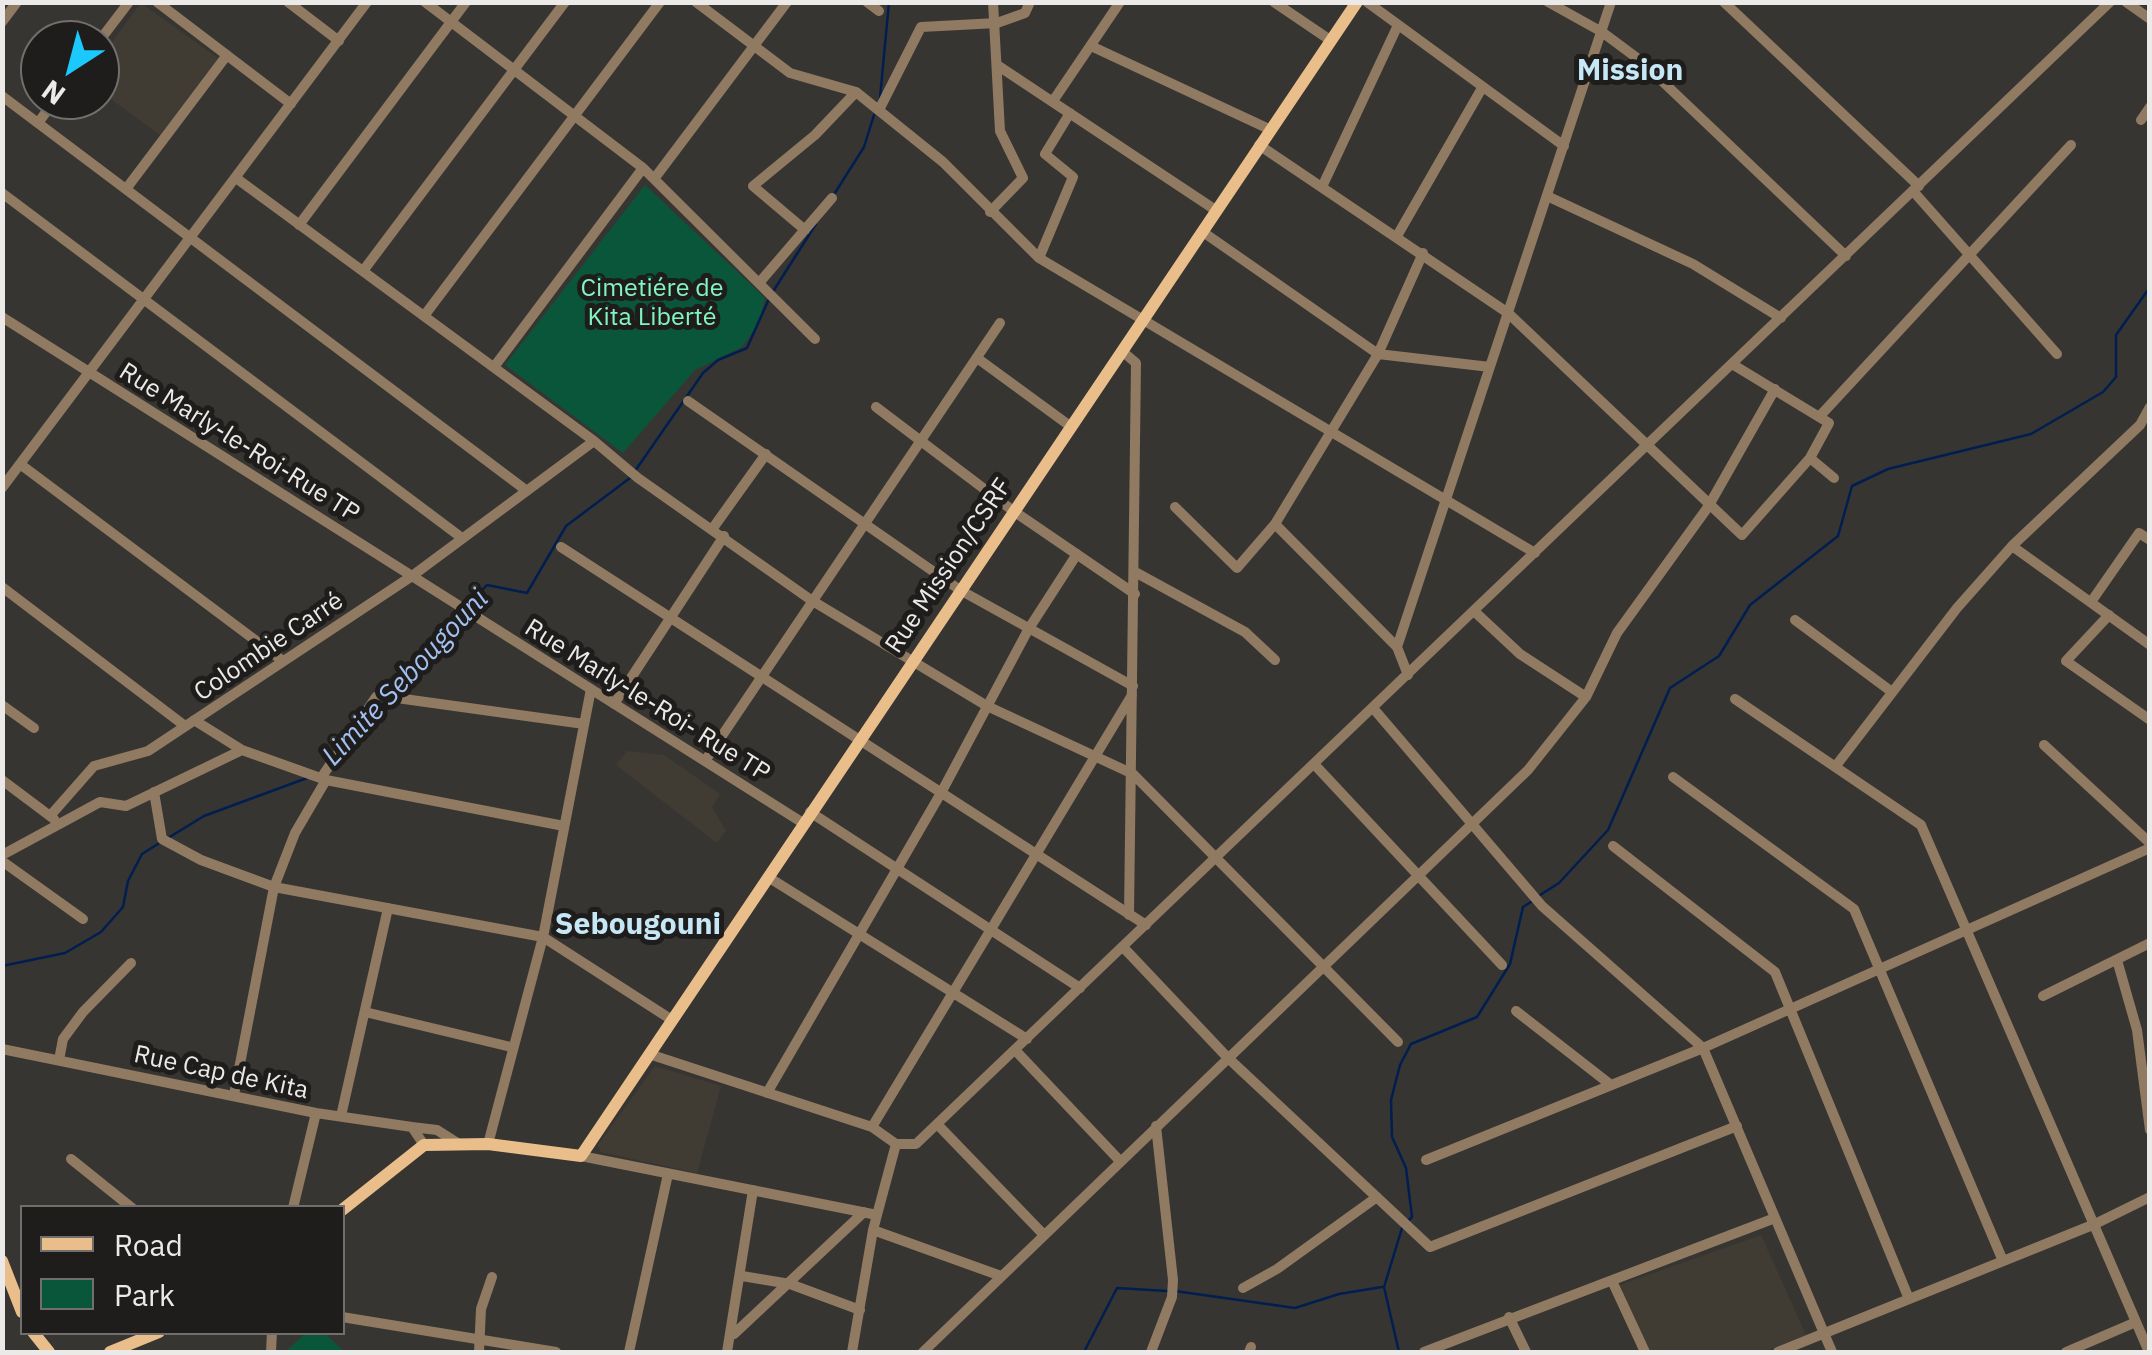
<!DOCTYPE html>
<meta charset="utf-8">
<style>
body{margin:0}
#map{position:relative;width:2152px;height:1355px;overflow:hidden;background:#373532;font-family:"IBM Plex Sans",sans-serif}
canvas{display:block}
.frame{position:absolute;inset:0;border:5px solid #eceae8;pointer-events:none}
.legend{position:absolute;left:20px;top:1205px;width:325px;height:130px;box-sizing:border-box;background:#1e1d1b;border:2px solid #706f6d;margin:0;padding:12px 18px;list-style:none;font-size:30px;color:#eceae8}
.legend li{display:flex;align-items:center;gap:20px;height:50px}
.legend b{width:50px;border:2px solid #706f6d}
.north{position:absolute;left:20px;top:20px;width:100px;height:100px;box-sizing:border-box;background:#1e1d1b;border:2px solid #706f6d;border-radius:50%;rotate:216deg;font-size:28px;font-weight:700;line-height:40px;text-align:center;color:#eceae8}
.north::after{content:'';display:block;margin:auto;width:35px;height:45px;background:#1cc9fc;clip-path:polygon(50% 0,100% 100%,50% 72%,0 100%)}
</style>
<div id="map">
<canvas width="2152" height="1355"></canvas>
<div class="frame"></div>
<ul class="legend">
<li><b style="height:12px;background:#eabe8a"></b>Road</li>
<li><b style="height:28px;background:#0a563a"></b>Park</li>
</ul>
<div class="north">N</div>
</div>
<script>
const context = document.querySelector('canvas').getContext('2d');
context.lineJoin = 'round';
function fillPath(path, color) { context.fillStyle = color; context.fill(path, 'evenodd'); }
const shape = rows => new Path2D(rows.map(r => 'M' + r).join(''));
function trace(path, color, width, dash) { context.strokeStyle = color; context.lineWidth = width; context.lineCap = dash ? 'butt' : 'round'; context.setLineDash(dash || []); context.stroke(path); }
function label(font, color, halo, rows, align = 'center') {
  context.font = font + ' "IBM Plex Sans",sans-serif'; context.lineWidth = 10; context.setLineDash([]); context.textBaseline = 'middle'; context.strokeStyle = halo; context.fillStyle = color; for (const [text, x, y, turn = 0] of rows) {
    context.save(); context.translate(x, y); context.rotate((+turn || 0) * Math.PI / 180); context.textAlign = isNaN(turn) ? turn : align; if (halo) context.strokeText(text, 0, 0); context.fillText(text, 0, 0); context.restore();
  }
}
fillPath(shape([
 [141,3,218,58,160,135,100,91,100,58],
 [627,751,664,755,720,794,712,807,726,831,717,843,616,765],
 [655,1066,721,1086,697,1173,601,1152,598,1145],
 [1761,1235,1806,1335,1763,1352,1649,1352,1620,1285]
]), '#413c33');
fillPath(shape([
 [645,185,765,298,759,323,742,347,695,370,623,453,505,365],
 [307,1332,324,1333,345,1352,285,1352]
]), '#0a563a');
trace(shape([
 [880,98,889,2],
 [833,196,864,147,874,115],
 [772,293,816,224],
 [635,471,703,373,718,360,747,348,768,301],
 [468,605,487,585,527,593,566,526,630,478],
 [358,733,463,611],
 [168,838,204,816,307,778],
 [1540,895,1559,883,1608,830,1670,688,1719,656,1750,605,1838,536,1852,486,1888,469,2031,434,2103,392,2116,377,2116,335,2150,287],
 [2,966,65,953,101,932,123,907,128,881,142,854,161,842],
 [1407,1222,1412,1217,1406,1168,1392,1137,1391,1100,1400,1065,1411,1044,1477,1017,1510,964,1523,907,1534,900],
 [1175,1291,1295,1308,1339,1294,1382,1287],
 [1084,1352,1117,1288,1167,1291],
 [1399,1352,1384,1287,1402,1228]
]), '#011e50', 2.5);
trace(shape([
 [157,2,291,104],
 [288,2,339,41],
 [425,2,643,168,815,339],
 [696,2,790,73,856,92,943,162,1039,258,1535,553],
 [867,2,879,11],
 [1274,2,1330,40],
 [1367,2,1564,146],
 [1548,2,1602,32,1641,61,1846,256],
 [1724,2,1919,186],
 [2126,2,2150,19],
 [2,22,17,2],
 [100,40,129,2],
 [1091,46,1269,129],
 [997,65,1217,211],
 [2,96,527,491],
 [1053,101,1120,2],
 [879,110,921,27,997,23,1025,13,1030,2],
 [2141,120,2150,107],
 [38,123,55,100],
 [1259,145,1508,313,1742,535,1810,458,1834,478],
 [236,178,594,441,638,478,811,600,987,706,1133,774,1398,1042],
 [654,179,787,2],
 [1322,187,1398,25],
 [126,189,227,55],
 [1913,191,2057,354],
 [2,193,462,538],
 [1547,196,1693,264,1781,318],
 [990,212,1023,178,1000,131,993,2],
 [299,225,466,2],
 [805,230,753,186,815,135,856,92],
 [1203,232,1378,354,1490,367],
 [1397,236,1482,88],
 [1039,258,1073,177,1045,154,1070,113],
 [363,271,565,2],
 [759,283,832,198],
 [424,316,660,2],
 [2,317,803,823],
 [1122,351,1136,363,1129,915],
 [977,358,1070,426],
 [1732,364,1829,423,1810,458],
 [494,367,643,168],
 [688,401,960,590,1133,686],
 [876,407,1012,510,1135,594],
 [1819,417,2071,145],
 [20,464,283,661],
 [2,488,367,2],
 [1175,507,1237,568,1275,524,1378,354,1423,253],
 [1275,524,1397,647,1408,675],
 [713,528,766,454],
 [2012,546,2150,645],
 [561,547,1146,925],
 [1135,572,1245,632,1275,660],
 [2,587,185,726],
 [2091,602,2139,533,2150,540],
 [1474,611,1520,654,1586,697],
 [2109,615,2066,661,2150,720],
 [1795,620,1892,692],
 [1397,647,1611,2],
 [397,698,584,724],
 [1735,699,1921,825,2149,1352],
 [614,704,724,536],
 [2,705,34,728],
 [1373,708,1542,906,1703,1048,1832,1352],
 [194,720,242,750,326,780,564,826],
 [2044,745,2150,843],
 [705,761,1000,323],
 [1314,764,1502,965],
 [1835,767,1957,608,2012,546,2140,425,2150,407],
 [1673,777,1854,909,2003,1261],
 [321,778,376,697],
 [2,780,54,819],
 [154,792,162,839,201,860,274,887,543,937,672,1020],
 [810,812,1080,988],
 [50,816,94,766,148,751,412,576,594,441],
 [1613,846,1775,972,1909,1299],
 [2,855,100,802,126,806,242,750],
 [2,861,83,919],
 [768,877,1027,1039],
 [1123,947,1227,1057,1430,1247,1737,1126],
 [2117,960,2137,1030,2150,1130],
 [2043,996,2150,943],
 [1516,1011,1611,1085],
 [365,1012,511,1047],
 [2,1049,316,1113,412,1127,424,1145],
 [1015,1050,1120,1161],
 [649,1054,872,1127,896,1144,916,1144,2110,2],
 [59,1060,63,1039,83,1012,131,963],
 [767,1093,941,793,1028,630,1077,554],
 [234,1095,274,887,295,833,326,780],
 [341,1116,388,908],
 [937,1124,1044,1235],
 [412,1127,437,1130,459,1144],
 [872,1127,1132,695],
 [488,1144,543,937,591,689],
 [581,1156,877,1215],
 [71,1159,132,1208],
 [1426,1160,1703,1048,2150,848],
 [293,1208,316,1113],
 [873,1230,1001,1276],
 [742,1276,790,1284,860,1310],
 [1613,1283,1645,1352],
 [1243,1288,1277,1269,1377,1197],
 [342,1317,556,1352],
 [1509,1317,1526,1352],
 [734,1334,864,1212],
 [271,1352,272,1332],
 [479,1352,481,1309,492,1277],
 [629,1352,668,1174],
 [727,1352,753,1190],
 [852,1352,873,1230,896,1144],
 [923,1352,1528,770,1586,697,1617,633,1708,507,1775,389],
 [1151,1352,1172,1297,1173,1280,1156,1126],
 [1249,1352,1251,1347],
 [1424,1352,1775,1218],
 [1778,1352,2095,1224,2150,1197],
 [2066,1352,2136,1322]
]), '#907a62', 10);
trace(shape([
 [342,1210,424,1145,488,1144,581,1156,1357,2],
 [2,1261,22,1312],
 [33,1332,49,1352],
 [110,1352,159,1332]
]), '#eabe8a', 12);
label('25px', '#82f4bf', '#1e1d1b', [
 ["Cimetiére de",652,289],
 ["Kita Liberté",652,318]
]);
label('25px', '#eceae8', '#1e1d1b', [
 ["Rue Marly-le-Roi-Rue TP",239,443,32],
 ["Rue Mission/CSRF",949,566,-56],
 ["Colombie Carré",269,647,-34],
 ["Rue Marly-le-Roi- Rue TP",647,701,32],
 ["Rue Cap de Kita",221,1073,12]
]);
label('italic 28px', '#a2c1f2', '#1e1d1b', [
 ["Limite Sebougouni",406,678,-47]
]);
label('bold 30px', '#c6e7f5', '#1e1d1b', [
 ["Mission",1630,71],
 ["Sebougouni",638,925]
]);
</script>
